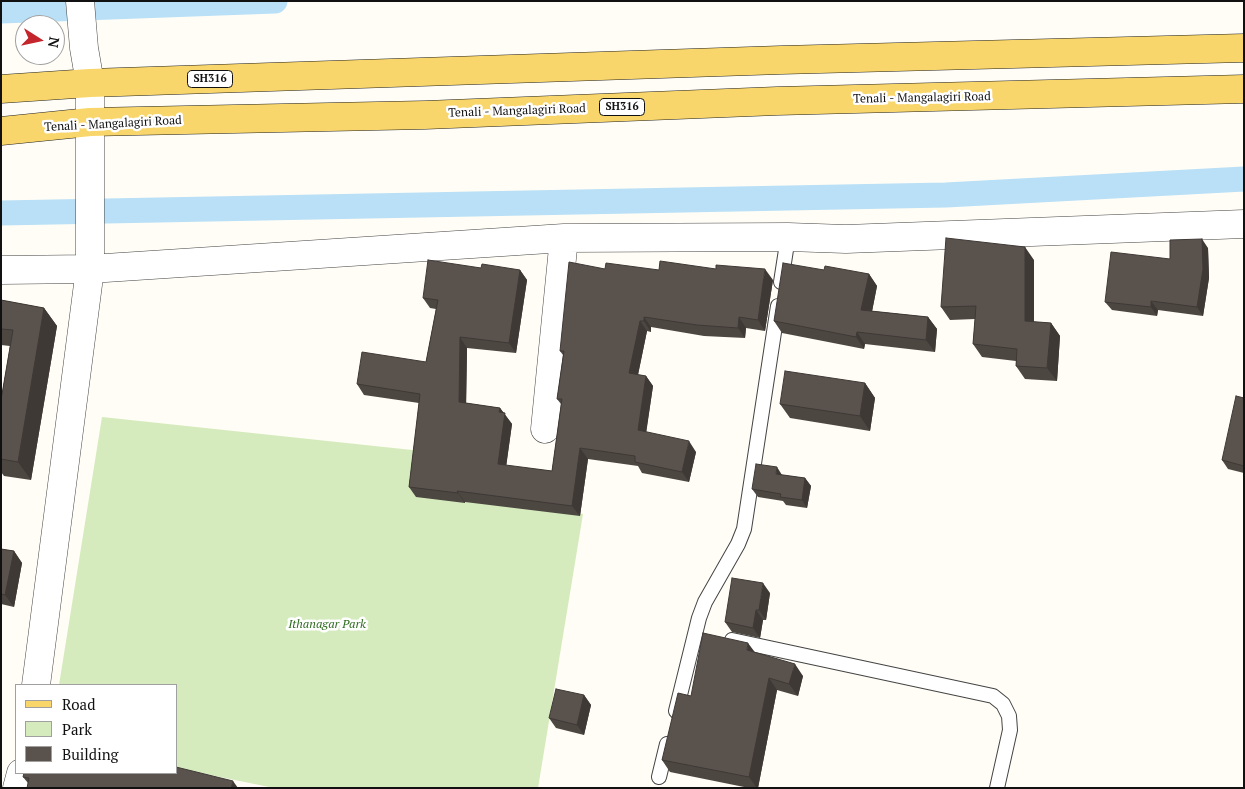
<!DOCTYPE html>
<style>
body{margin:0}
#map{position:relative;width:1245px;height:789px;overflow:hidden;background:#fffdf5;font-family:"PT Serif",serif}
canvas{display:block}
.frame{position:absolute;inset:0;border:2px solid #111;pointer-events:none}
.legend{position:absolute;left:15px;top:684px;width:162px;height:90px;box-sizing:border-box;background:#fff;border:1px solid #a0a0a0;margin:0;padding:6px 9px;list-style:none;font-size:15px;color:#111}
.legend li{display:flex;align-items:center;gap:10px;height:25px}
.legend b{width:25px;border:1px solid #a0a0a0}
.north{position:absolute;left:15px;top:15px;width:50px;height:50px;box-sizing:border-box;background:#fff;border:1px solid #a0a0a0;border-radius:50%;rotate:100deg;font-size:14px;font-weight:700;line-height:20px;text-align:center;color:#111}
.north::after{content:'';display:block;margin:auto;width:18px;height:22px;background:#c4262e;clip-path:polygon(50% 0,100% 100%,50% 72%,0 100%)}
</style>
<div id="map">
<canvas width="1245" height="789"></canvas>
<div class="frame"></div>
<ul class="legend">
<li><b style="height:6px;background:#f9d66b"></b>Road</li>
<li><b style="height:14px;background:#d5ebbd"></b>Park</li>
<li><b style="height:14px;background:#5a524d"></b>Building</li>
</ul>
<div class="north">N</div>
</div>
<script>
const context = document.querySelector('canvas').getContext('2d');
context.lineJoin = 'round';
function fillPath(path, color) { context.fillStyle = color; context.fill(path, 'evenodd'); }
const shape = rows => new Path2D(rows.map(r => 'M' + r).join(''));
function trace(path, color, width, dash) { context.strokeStyle = color; context.lineWidth = width; context.lineCap = dash ? 'butt' : 'round'; context.setLineDash(dash || []); context.stroke(path); }
function label(font, color, halo, rows, align = 'center') {
  context.font = font + ' "PT Serif",serif'; context.lineWidth = 5; context.setLineDash([]); context.textBaseline = 'middle'; context.strokeStyle = halo; context.fillStyle = color; for (const [text, x, y, turn = 0] of rows) {
    context.save(); context.translate(x, y); context.rotate((+turn || 0) * Math.PI / 180); context.textAlign = isNaN(turn) ? turn : align; if (halo) context.strokeText(text, 0, 0); context.fillText(text, 0, 0); context.restore();
  }
}
fillPath(shape([
 [102,417,431,452,427,497,583,514,538,788,274,788,176,768,176,685,59,685]
]), '#d5ebbd');
trace(shape([
 [1,11,275,1],
 [1,213,946,195,1244,179]
]), '#b9e0f7', 25);
const lane = shape([
 [781,282,788,237],
 [732,640,993,696,1003,704,1009,716,1010,730,997,788],
 [676,711,699,618,705,602,738,544,744,529,778,306],
 [659,777,667,744]
]);
const street = shape([
 [1,270,90,269,564,238,788,237,846,239,1244,224],
 [545,429,564,238],
 [36,685,90,269,90,83,84,48,80,1],
 [17,788,21,773]
]);
const primary = shape([
 [1,89,90,83,781,60,1244,48],
 [1,131,90,122,425,115,777,101,1244,89]
]);
trace(lane, '#444', 16);
trace(street, '#444', 29);
trace(primary, '#222', 29);
trace(lane, '#fff', 14);
trace(street, '#fff', 28);
trace(primary, '#f9d66b', 28);
fillPath(shape([
 [1208,248,1209,278,1203,316,1158,310,1157,316,1112,310,1105,302,1170,259],
 [1034,260,1034,322,1051,323,1060,336,1057,381,1025,379,1016,366,1016,361,982,357,973,344,975,319,950,320,941,307],
 [481,268,520,270,527,280,516,353,467,348,466,403,500,408,512,424,506,466,552,471,561,404,557,399,563,355,560,351,605,269,659,270,773,280,765,331,746,328,745,338,704,336,651,327,651,332,647,331,638,375,646,376,653,386,646,432,696,452,689,482,642,473,638,466,588,459,580,516,465,502,465,503,416,497,409,487,419,403,364,395,357,384,426,362,436,309,430,308,423,298],
 [824,270,869,274,877,286,872,311,928,317,937,329,935,352,865,344,864,349,782,333,774,321],
 [1,300,44,308,57,326,31,480,4,476,1,472,1,400,10,346,1,345],
 [865,383,875,398,870,431,790,418,780,404],
 [1244,398,1244,473,1228,469,1222,460],
 [782,475,805,478,811,486,807,508,786,505,783,501,758,497,752,489],
 [1,549,14,551,22,563,14,607,1,604],
 [770,593,766,620,763,620,760,638,732,632,725,622],
 [755,653,803,676,798,696,777,690,758,788,749,788,670,772,662,760,691,696],
 [584,695,591,705,584,735,556,728,549,718],
 [23,777,238,788,28,783]
]), '#4d4742');
fillPath(shape([
 [1202,239,1208,248,1209,278,1203,316,1197,307],
 [1025,247,1034,260,1034,334,1025,321],
 [765,269,773,280,765,331,758,320],
 [520,270,527,280,516,353,509,343],
 [869,274,877,286,870,322,861,310],
 [1151,301,1158,310,1157,316,1151,307],
 [44,308,57,326,31,480,18,462],
 [644,317,651,327,651,332,644,321],
 [739,317,746,328,745,338,738,328],
 [928,317,937,329,935,352,926,340],
 [640,321,647,331,636,384,629,373],
 [1051,323,1060,336,1057,381,1047,368],
 [857,332,865,344,864,349,856,337],
 [460,337,467,348,466,412,459,402],
 [646,376,653,386,645,441,638,430],
 [865,383,875,398,870,431,860,416],
 [500,408,512,424,505,475,498,464],
 [689,441,696,452,689,482,682,472],
 [580,448,588,459,580,516,572,506],
 [777,467,782,475,781,482,776,474],
 [805,478,811,486,807,508,802,500],
 [457,491,465,502,465,503,458,493],
 [14,551,22,563,14,607,5,595],
 [763,583,770,593,766,620,759,610],
 [756,610,763,620,760,638,753,628],
 [748,643,757,655,747,650],
 [795,664,803,676,798,696,789,684],
 [769,678,777,690,758,788,757,788,749,777],
 [584,695,591,705,584,735,577,725],
 [233,781,238,788,231,788]
]), '#3f3936');
const building = shape([
 [946,238,1025,247,1025,321,1051,323,1047,368,1016,366,1017,349,973,344,976,306,941,307,946,238],
 [1202,239,1203,269,1197,307,1151,301,1151,307,1105,302,1111,252,1170,259,1170,240,1202,239],
 [428,260,481,268,482,264,520,270,509,343,460,337,459,402,500,408,499,412,505,413,498,464,552,471,562,399,557,399,564,351,560,351,569,262,605,269,606,263,659,270,660,261,716,269,716,265,765,269,758,320,739,317,738,328,697,325,644,317,644,321,640,321,629,373,646,376,638,430,689,441,682,472,635,462,635,456,580,448,572,506,457,491,458,493,409,487,420,394,357,384,362,352,426,362,438,300,423,298,428,260],
 [783,263,824,270,825,266,869,274,861,310,928,317,926,340,857,332,856,337,774,321,783,263],
 [1,300,44,308,18,462,1,459,1,400,13,330,1,329,1,300],
 [785,371,865,383,860,416,780,404,785,371],
 [1236,396,1244,398,1244,466,1222,460,1236,396],
 [756,464,777,467,776,474,805,478,802,500,780,497,781,494,752,489,756,464],
 [1,549,14,551,5,595,1,594,1,549],
 [732,578,763,583,759,610,756,610,753,628,725,622,732,578],
 [703,633,748,643,747,650,795,664,789,684,769,678,749,777,662,760,678,693,691,696,703,633],
 [556,689,584,695,577,725,549,718,556,689],
 [176,767,233,781,231,788,27,788,29,778,23,777,24,773,176,773,176,767]
]);
fillPath(building, '#5a524d');
trace(building, '#3f3936', 1);
for (const [x, y, w] of [
 [210,79,45],
 [622,107,45]
]) { const box = new Path2D(); box.roundRect(x - w / 2, y - 8.5, w, 17, 4); context.fillStyle = '#fff'; context.fill(box); trace(box, '#111', 1); }
label('bold 11px', '#111', null, [
 ["SH316",210,79],
 ["SH316",622,107]
]);
label('12px', '#111', '#fff', [
 ["Tenali - Mangalagiri Road",922,98,-1],
 ["Tenali - Mangalagiri Road",517,111,-2],
 ["Tenali - Mangalagiri Road",113,124,-3]
]);
label('italic 12px', '#2f6b1f', '#fff', [
 ["Ithanagar Park",327,625]
]);
</script>
